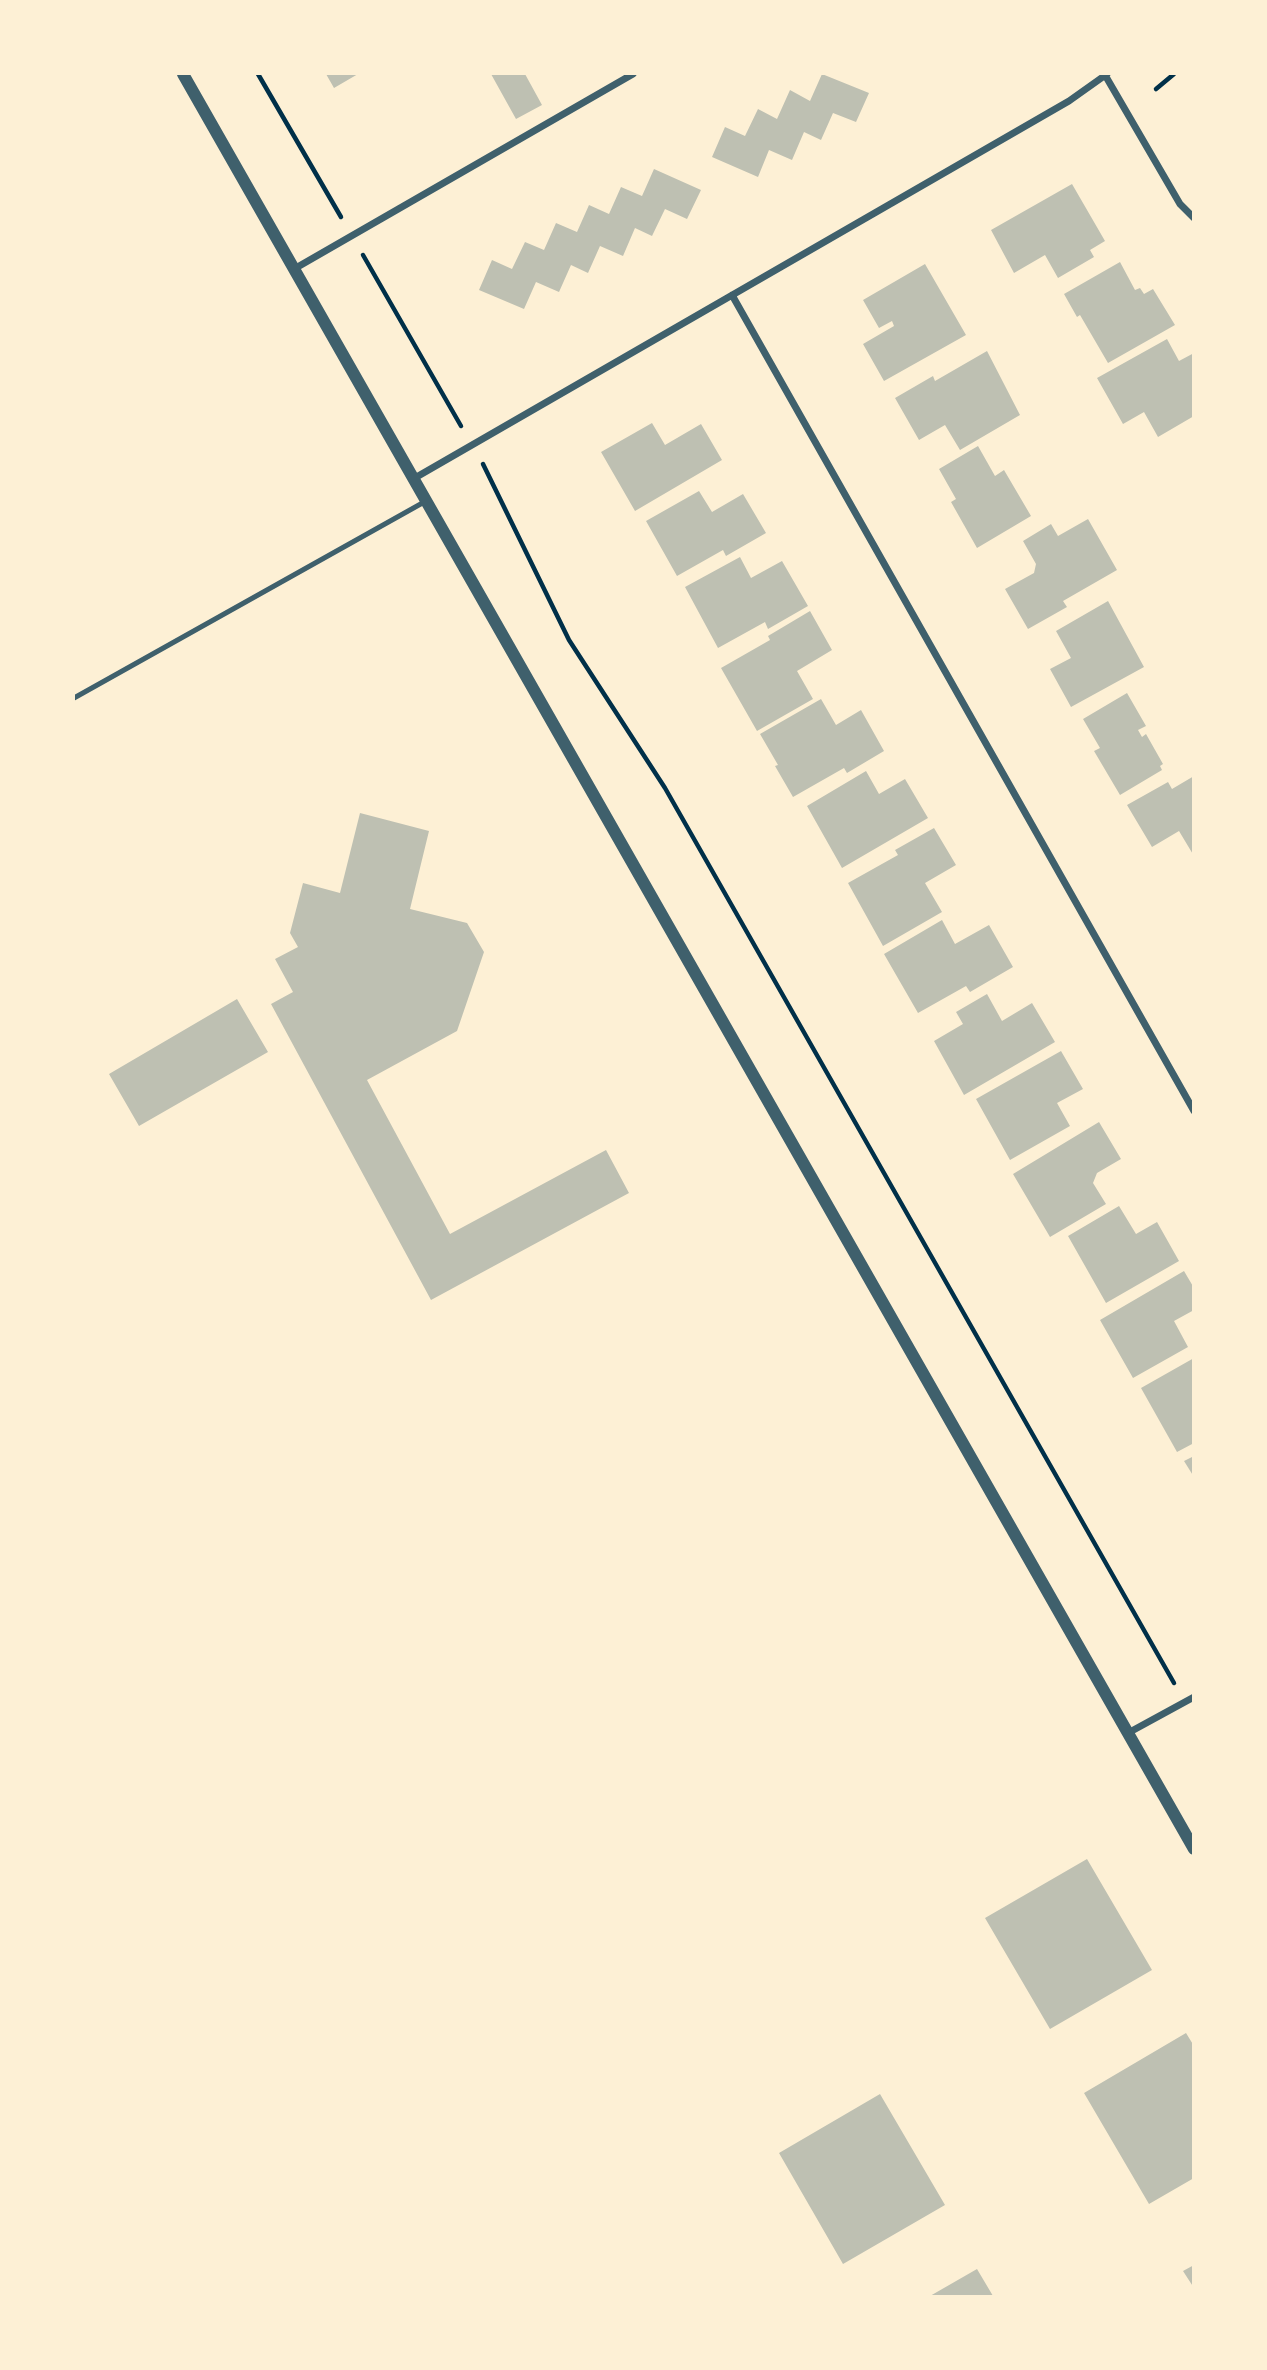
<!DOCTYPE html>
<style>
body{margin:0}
#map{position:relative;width:1267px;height:2370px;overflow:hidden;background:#fdf0d5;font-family:Manrope,sans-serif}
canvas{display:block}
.frame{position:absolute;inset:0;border:75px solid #fdf0d5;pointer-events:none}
</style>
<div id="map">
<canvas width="1267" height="2370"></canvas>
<div class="frame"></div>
</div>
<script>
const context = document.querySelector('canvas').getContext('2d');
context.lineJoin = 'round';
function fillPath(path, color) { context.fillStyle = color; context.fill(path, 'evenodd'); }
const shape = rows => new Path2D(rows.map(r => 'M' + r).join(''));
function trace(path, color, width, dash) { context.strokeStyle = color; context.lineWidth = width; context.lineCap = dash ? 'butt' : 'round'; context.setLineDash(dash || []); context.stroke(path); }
fillPath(shape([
 [326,74,358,74,334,88],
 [491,74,525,74,542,105,516,119],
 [822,74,869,93,856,122,833,113,821,140,804,132,792,160,769,150,758,177,712,157,725,127,745,136,758,109,777,119,790,90,810,101],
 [654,169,701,190,687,219,665,209,652,236,635,228,623,256,600,246,588,273,571,265,559,292,536,282,524,309,479,290,492,260,512,269,525,242,544,250,556,223,577,232,589,205,609,214,621,187,642,196],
 [1072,184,1105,241,1090,250,1094,257,1058,278,1045,255,1014,273,991,230],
 [1120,262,1135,290,1140,288,1144,294,1153,289,1175,325,1108,363,1080,315,1077,317,1064,294],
 [925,264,966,335,884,381,863,344,894,326,892,321,879,328,863,300],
 [1167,339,1179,361,1194,353,1194,416,1158,437,1144,412,1123,424,1097,378],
 [987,351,1020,415,960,450,945,425,919,440,895,398,933,376,935,381],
 [652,423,665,445,701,424,722,460,635,511,601,452],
 [978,446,995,476,1004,470,1031,516,977,548,951,502,956,499,939,469],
 [699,491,712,512,743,494,766,533,726,556,723,550,677,576,646,521],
 [1088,519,1117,570,1063,601,1067,607,1028,629,1005,589,1034,573,1036,564,1023,541,1051,524,1058,536],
 [740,557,751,578,782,561,808,606,768,629,765,622,718,648,685,587],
 [1108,601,1144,667,1071,707,1050,669,1071,658,1056,631],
 [810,611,832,650,797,671,813,699,757,731,721,668,770,640,768,636],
 [1127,693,1146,726,1138,730,1142,737,1146,734,1163,764,1160,766,1162,770,1120,795,1094,751,1100,748,1083,719],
 [821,699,836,725,861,710,884,751,847,773,844,768,793,797,775,766,778,765,760,734],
 [866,771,879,794,905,779,928,818,842,868,807,806],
 [1194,776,1194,856,1179,831,1152,847,1127,805,1168,782,1172,789],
 [360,813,429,831,410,909,467,923,484,952,457,1031,367,1080,450,1234,606,1150,629,1193,431,1300,271,1004,293,992,275,959,298,947,290,933,303,883,340,893],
 [934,828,956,865,925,883,942,912,883,946,848,883,898,855,895,850],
 [942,920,955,944,989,925,1013,967,970,992,966,986,918,1013,884,954],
 [987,994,1002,1021,1032,1003,1055,1042,964,1095,934,1041,963,1024,956,1012],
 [237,999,268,1052,139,1126,109,1074],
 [1061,1051,1083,1089,1057,1103,1070,1126,1010,1160,976,1099],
 [1099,1122,1121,1159,1097,1173,1093,1183,1106,1204,1050,1237,1013,1174],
 [1119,1206,1136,1234,1157,1222,1179,1261,1106,1303,1068,1236],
 [1184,1271,1194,1288,1194,1310,1174,1321,1188,1347,1133,1378,1100,1320],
 [1194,1358,1194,1443,1177,1452,1141,1388],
 [1194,1456,1194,1477,1184,1461],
 [1087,1859,1152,1970,1050,2029,985,1918],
 [1186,2033,1194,2046,1194,2178,1149,2204,1084,2093],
 [880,2094,945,2205,843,2264,779,2153],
 [1194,2265,1194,2288,1183,2271],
 [977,2269,993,2296,930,2296]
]), '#bec0b2');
trace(shape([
 [258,74,341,217],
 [1156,89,1174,74],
 [363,255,461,426],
 [483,464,569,640,665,788,1174,1683]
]), '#003049', 4.5);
trace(shape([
 [74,698,426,501]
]), '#3f606c', 5);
trace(shape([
 [1105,75,1180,204,1194,218],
 [294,269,633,74],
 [732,295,1194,1111],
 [413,479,1069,101,1107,74],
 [1128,1733,1194,1697]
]), '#3f606c', 7);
trace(shape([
 [183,74,1194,1849]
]), '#3f606c', 12);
</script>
